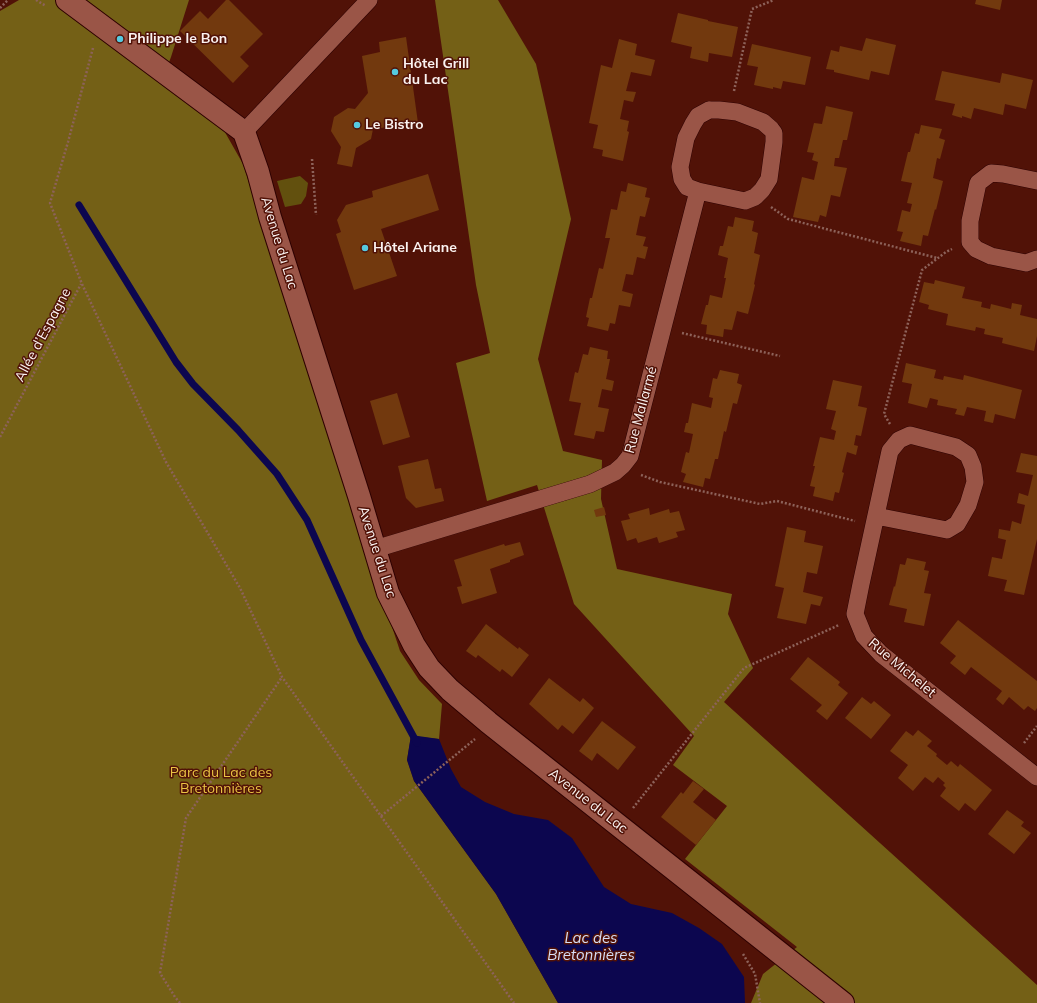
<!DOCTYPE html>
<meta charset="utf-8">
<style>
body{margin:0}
canvas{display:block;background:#511207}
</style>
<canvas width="1037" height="1003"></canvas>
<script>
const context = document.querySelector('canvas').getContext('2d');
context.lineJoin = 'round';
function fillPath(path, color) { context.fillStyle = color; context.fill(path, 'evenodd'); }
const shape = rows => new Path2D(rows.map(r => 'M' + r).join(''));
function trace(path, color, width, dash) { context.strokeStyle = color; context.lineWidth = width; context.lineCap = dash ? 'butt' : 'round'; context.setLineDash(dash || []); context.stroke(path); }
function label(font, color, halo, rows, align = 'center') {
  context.font = font + ' Mulish,sans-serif'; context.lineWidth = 3; context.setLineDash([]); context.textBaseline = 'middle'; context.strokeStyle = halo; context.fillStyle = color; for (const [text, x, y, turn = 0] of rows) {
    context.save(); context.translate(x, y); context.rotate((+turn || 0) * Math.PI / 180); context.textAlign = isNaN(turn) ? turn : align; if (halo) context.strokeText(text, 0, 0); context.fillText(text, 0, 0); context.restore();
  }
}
fillPath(shape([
 [300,176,308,183,306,196,301,204,285,207,277,181]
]), '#62500e');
fillPath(shape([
 [19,0,189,0,171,57,161,84,222,127,243,164,367,551,400,651,419,680,442,704,439,739,411,736,407,760,414,781,496,894,558,1003,0,1003,0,11],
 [435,0,498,0,536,64,571,219,538,359,563,451,602,460,601,499,617,569,732,594,728,614,753,668,724,702,1037,985,1037,1003,751,1003,763,974,797,947,685,859,727,806,673,765,694,736,574,604,537,485,487,501,456,363,490,353,476,285]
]), '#746016');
fillPath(shape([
 [411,735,439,739,451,769,461,787,485,802,514,814,548,820,572,838,604,887,631,904,672,913,699,928,722,944,744,977,745,1003,558,1003,496,894,414,781,407,760]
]), '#0c064f');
trace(shape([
 [79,205,176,362,193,384,238,430,277,474,307,520,361,640,417,743]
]), '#0c064f', 7);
fillPath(shape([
 [226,0,229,0,263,34,240,57,249,66,233,83,180,31,200,11,208,19],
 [976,0,1002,0,1000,10,975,4],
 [678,13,708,20,708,21,738,27,732,57,709,53,708,62,690,58,692,47,671,42],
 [406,37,418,123,373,129,371,139,356,148,352,167,337,164,341,147,331,131,334,117,348,108,355,109,368,93,362,56,380,52,379,42],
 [866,38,896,45,889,75,871,71,869,80,834,72,834,70,826,69,831,50,839,52,840,46,862,51],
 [619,39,637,44,635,55,655,60,651,76,631,72,626,91,636,92,633,102,624,100,620,119,629,121,627,131,629,132,623,161,602,156,603,150,593,148,598,125,589,123,601,65,612,68],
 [752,44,811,57,805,85,783,81,781,89,773,87,773,89,754,85,758,67,747,65],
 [942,71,1000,83,1002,73,1033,80,1026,109,1005,104,1003,115,974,108,971,119,962,116,962,118,952,115,955,104,935,100],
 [826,106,853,112,847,140,843,140,839,158,835,158,834,166,847,168,840,197,831,195,826,217,820,215,818,222,793,217,802,177,814,180,818,162,812,160,814,153,807,152,814,123,822,124],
 [921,125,942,129,939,138,945,140,940,159,937,158,933,178,943,181,936,210,935,209,928,236,923,235,921,246,900,241,903,232,897,231,902,210,910,212,912,204,907,203,912,183,901,181,908,152,910,152,915,133,919,134],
 [428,174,439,210,381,229,397,276,354,290,336,234,341,232,337,220,346,205,373,197,372,191],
 [628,183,647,188,645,197,650,198,645,217,640,216,636,235,646,237,643,246,648,247,645,259,637,257,633,275,626,274,622,291,633,294,630,307,619,305,615,324,610,323,608,331,587,326,589,318,586,317,590,298,592,298,599,268,603,269,610,238,605,238,611,209,617,210,621,191,626,192],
 [735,217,754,221,752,231,758,233,754,253,760,255,754,284,755,285,748,314,737,311,732,330,724,329,723,337,706,334,707,325,701,324,706,305,708,305,710,295,722,298,726,278,724,278,728,258,718,255,720,246,723,246,728,226,733,227],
 [935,280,965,287,962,298,982,302,981,307,990,309,991,304,1011,309,1012,303,1022,305,1020,315,1037,319,1037,336,1034,351,1002,343,1003,338,984,334,985,329,976,327,975,331,946,325,948,314,928,309,929,305,919,302,924,282,934,284],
 [590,347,608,351,607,359,610,359,606,379,614,381,612,391,602,389,598,407,609,409,604,432,596,431,594,439,574,435,581,403,569,401,575,372,578,373,583,354,588,355],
 [906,363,936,370,934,378,943,380,944,376,963,380,964,375,1022,390,1015,419,995,414,993,423,984,421,986,411,967,407,964,416,955,414,957,409,937,405,938,400,930,398,927,408,908,403,912,384,902,382],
 [720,370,739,374,737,383,742,385,737,404,733,403,726,432,724,431,718,459,715,459,710,479,705,478,703,487,683,482,686,474,681,472,686,452,689,453,693,434,684,432,686,423,688,423,692,403,711,408,713,398,709,397,713,378,717,379],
 [833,380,862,386,858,406,867,408,861,436,856,435,854,445,858,446,856,455,847,452,842,472,844,473,839,493,835,492,833,501,813,496,815,487,810,486,815,466,813,466,820,437,834,440,836,431,831,429,836,411,826,409],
 [397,393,410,437,383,445,370,401],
 [1021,453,1037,456,1037,539,1024,595,1004,591,1007,580,988,576,992,557,1002,559,1006,540,998,538,999,529,1010,531,1012,521,1021,524,1025,505,1017,503,1019,493,1028,496,1033,475,1016,472],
 [428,459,435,489,441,488,444,501,416,508,406,498,398,466],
 [604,507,606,515,596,517,594,510],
 [649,508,650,515,669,509,670,513,679,511,685,530,676,532,678,537,659,543,657,537,638,543,636,538,627,541,621,521,630,519,628,514],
 [787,527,806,531,804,542,823,546,817,574,807,572,803,592,823,597,820,606,811,604,806,624,777,618,784,588,775,586],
 [520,542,524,555,510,560,510,562,490,569,497,593,462,604,457,587,462,586,454,560,504,544,505,546],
 [907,558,926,562,924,570,929,571,924,593,931,594,924,626,904,622,907,609,889,605,894,586,895,587,900,564,905,565],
 [958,620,1037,681,1037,708,1035,711,1028,706,1024,710,1009,697,1003,705,996,699,1002,691,971,667,965,675,950,663,956,656,940,643],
 [486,624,518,649,519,647,529,655,512,677,502,669,500,672,478,655,476,658,466,651],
 [808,657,840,682,838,685,848,693,827,720,816,711,822,705,790,679],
 [549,678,580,702,583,698,594,708,573,734,562,725,558,730,529,704],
 [862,697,871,704,874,701,891,715,871,739,845,718],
 [602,721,636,747,618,770,597,753,592,761,579,751],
 [918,730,932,741,927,746,937,754,936,756,947,765,951,761,958,767,960,764,992,790,975,811,965,803,959,811,940,796,946,788,943,785,945,783,938,777,933,783,925,777,913,791,898,778,908,765,890,751,906,731,913,736],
 [693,781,704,789,693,802,716,820,696,845,661,817,681,792,683,794],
 [1007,810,1024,822,1021,826,1031,833,1014,854,988,834]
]), '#72390e');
const street = shape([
 [709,110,719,110,737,112,763,122,771,129,774,133,774,142,769,179,762,190,755,197,745,201,698,191,687,187,682,179,680,167,686,138,693,124,698,116,709,110],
 [244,132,369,0],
 [1037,181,1003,174,991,173,978,183,970,221,970,242,976,249,991,256,1026,263,1037,259],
 [876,516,947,530,957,524,968,505,975,482,973,467,968,455,956,447,910,435,899,440,890,451,861,584,855,614,864,636,881,654,1037,777],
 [375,549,590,484,615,472,623,465,630,456,698,191]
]);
const secondary = shape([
 [67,0,244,132,258,172,270,217,359,496,388,593,414,645,429,668,450,690,488,722,843,1003]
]);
trace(street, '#2e0100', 18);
trace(secondary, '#2e0100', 24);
trace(shape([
 [36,0,46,6],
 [0,8,8,0],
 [93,48,68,142,50,203,82,284,166,462,240,588,282,677,514,1003],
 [734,91,752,9,774,0],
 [312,159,316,215],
 [771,207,788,219,937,258],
 [682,333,780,356],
 [890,424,884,414,922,270,946,252,952,249],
 [0,437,81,284],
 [641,475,660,482,760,504,777,501,855,521],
 [1024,743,1037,726],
 [633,808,744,668,839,625],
 [381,816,475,739],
 [743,954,755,974,760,1003],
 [180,1003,175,997,160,973,186,818,282,677]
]), '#8d625a', 2.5, [2, 2]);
trace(street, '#9a5547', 17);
trace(secondary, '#9a5547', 22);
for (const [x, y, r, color] of [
 [120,39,4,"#55cae0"],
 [395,72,4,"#55cae0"],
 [357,125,4,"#55cae0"],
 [365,248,4,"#55cae0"]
]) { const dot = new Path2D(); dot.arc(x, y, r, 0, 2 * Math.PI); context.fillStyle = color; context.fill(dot); trace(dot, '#511207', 1.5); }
label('bold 14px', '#faf2f0', '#511207', [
 ["Philippe le Bon",128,39],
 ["Hôtel Grill",403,64],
 ["du Lac",403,80],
 ["Le Bistro",365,125],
 ["Hôtel Ariane",373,248]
], 'left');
label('14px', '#faf2f0', '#511207', [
 ["Avenue du Lac",279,243,73],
 ["Allée d’Espagne",43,335,-62],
 ["Rue Mallarmé",641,410,-75],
 ["Avenue du Lac",377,552,72],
 ["Rue Michelet",902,668,40],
 ["Avenue du Lac",588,801,38]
]);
label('14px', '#eac444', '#511207', [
 ["Parc du Lac des",221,773],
 ["Bretonnières",221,789]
]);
label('italic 15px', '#d6def8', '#511207', [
 ["Lac des",591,938],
 ["Bretonnières",591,955]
]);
</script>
